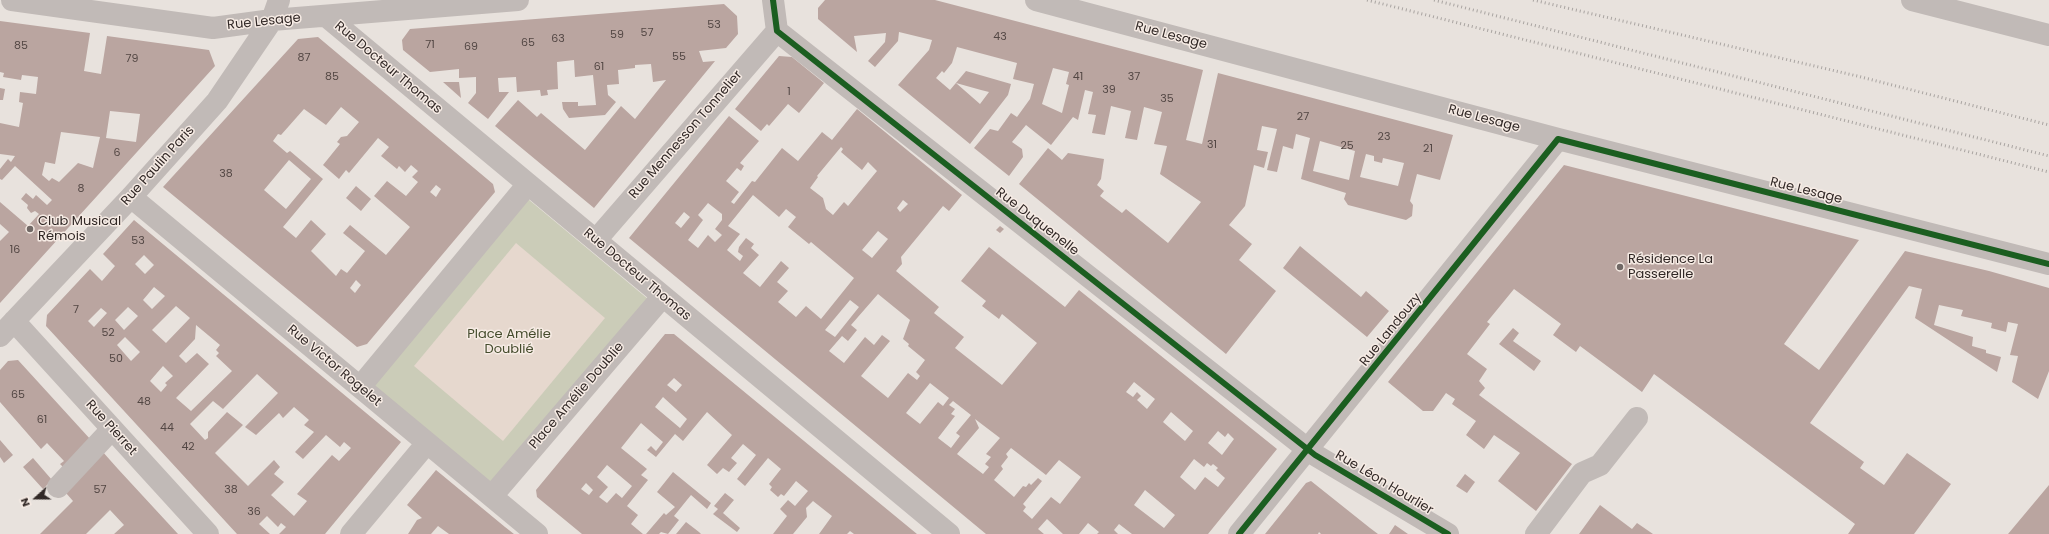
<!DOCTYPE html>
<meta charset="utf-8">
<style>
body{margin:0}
#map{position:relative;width:2049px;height:534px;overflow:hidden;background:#e8e2dd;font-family:Poppins,sans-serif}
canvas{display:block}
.north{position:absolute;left:16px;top:478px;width:40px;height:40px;-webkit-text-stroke:3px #f6ebe4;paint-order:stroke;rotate:249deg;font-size:11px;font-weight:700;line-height:16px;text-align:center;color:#312826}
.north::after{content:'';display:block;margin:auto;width:14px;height:18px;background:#312826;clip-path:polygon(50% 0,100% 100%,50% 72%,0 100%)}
</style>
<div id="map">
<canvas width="2049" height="534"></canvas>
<div class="north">N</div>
</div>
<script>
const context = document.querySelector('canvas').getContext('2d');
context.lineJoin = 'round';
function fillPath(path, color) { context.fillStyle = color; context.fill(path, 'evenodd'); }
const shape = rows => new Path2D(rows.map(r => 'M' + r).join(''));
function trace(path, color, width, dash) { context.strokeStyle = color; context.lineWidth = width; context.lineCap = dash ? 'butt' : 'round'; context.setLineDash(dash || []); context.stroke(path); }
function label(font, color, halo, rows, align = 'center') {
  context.font = font + ' Poppins,sans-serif'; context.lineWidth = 3; context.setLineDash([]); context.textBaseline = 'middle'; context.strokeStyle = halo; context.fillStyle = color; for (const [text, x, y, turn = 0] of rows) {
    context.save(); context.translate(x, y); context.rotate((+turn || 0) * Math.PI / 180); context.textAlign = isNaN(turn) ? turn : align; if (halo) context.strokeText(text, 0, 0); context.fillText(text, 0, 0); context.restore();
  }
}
fillPath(shape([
 [528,199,648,299,491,487,371,386]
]), '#cbccb8');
fillPath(shape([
 [516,243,605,318,503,441,414,366]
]), '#e6d8ce');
fillPath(shape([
 [825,0,935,0,1203,70,1186,140,1202,144,1218,73,1453,135,1440,180,1417,174,1410,201,1413,205,1412,216,1406,220,1348,205,1344,199,1346,193,1301,179,1310,138,1296,134,1293,149,1283,146,1277,172,1267,170,1277,129,1262,126,1257,150,1268,152,1264,168,1254,165,1245,206,1229,225,1252,244,1239,260,1276,291,1226,354,1019,184,1048,148,1062,160,1068,153,1104,159,1101,179,1097,185,1104,191,1100,196,1122,213,1126,209,1168,243,1201,202,1160,174,1167,146,1154,144,1162,112,1144,107,1137,140,1125,138,1131,111,1111,106,1105,135,1092,133,1096,115,1088,114,1093,92,1085,90,1078,120,1073,117,1051,145,1026,125,1012,142,1022,149,1023,157,1009,176,974,148,990,129,998,131,1011,113,1017,117,1030,99,1034,84,1013,79,1017,63,957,47,952,63,944,73,942,71,936,78,950,90,966,71,1011,84,1008,95,970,144,898,85,929,50,932,40,899,32,898,41,875,67,868,61,885,42,886,33,854,36,857,52,818,19,818,8],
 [1053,68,1069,72,1066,84,1069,85,1062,113,1042,104],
 [956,83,981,90,989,92,980,104],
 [1320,141,1355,151,1349,180,1313,171],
 [1366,154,1374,156,1374,161,1382,163,1383,158,1404,163,1398,186,1360,177],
 [724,4,737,16,738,34,726,48,699,51,703,62,715,61,594,208,495,126,518,100,537,117,541,113,585,150,621,106,635,119,666,80,653,82,651,64,635,65,635,68,618,70,619,84,607,85,608,95,616,102,605,115,569,118,563,109,562,102,578,102,578,106,596,105,593,75,575,77,574,60,557,62,558,89,547,90,548,95,541,96,540,90,517,92,516,77,498,78,499,92,509,92,488,119,468,103,476,93,476,77,459,78,459,69,430,72,403,50,402,40,410,29],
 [0,21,90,33,84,71,101,74,107,36,209,50,215,66,0,303,0,241,9,232,0,224,0,202,28,226,39,214,35,211,31,213,27,208,28,205,21,199,26,193,33,199,36,195,47,205,52,200,15,166,2,180,0,179,0,169,8,159,11,162,15,156,0,154,0,123,19,127,23,103,19,102,20,92,36,94,38,77,22,75,21,80,3,77,4,73,0,72],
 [110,111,140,114,136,142,106,138],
 [61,132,100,137,93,168,78,163,59,182,52,178,49,181,42,175,45,162,55,164],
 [318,37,493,184,495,192,367,344,357,347,163,187,298,39],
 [341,107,359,122,347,136,341,137,337,142,340,144,323,165,339,179,346,170,349,173,378,138,389,147,381,156,397,169,399,166,405,172,411,165,418,171,412,177,418,182,406,196,387,181,374,196,410,227,386,255,350,225,343,233,365,251,347,273,341,269,336,276,311,251,326,234,311,220,296,238,283,227,323,179,290,151,287,153,273,141,278,134,281,135,304,109,326,125],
 [289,160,311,179,286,209,264,190],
 [436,185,441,189,436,197,430,192],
 [356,280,361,285,355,293,350,288],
 [779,56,792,57,824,83,799,113,788,104,769,126,767,124,761,131,735,109],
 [443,82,459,82,461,98],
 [0,88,5,89,3,100,0,100],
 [857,109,962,195,949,211,943,206,901,257,902,264,896,271,939,307,934,313,964,337,955,348,1002,385,1037,343,1002,314,999,319,982,306,986,301,961,281,989,247,1065,307,1079,290,1277,449,1208,534,1132,534,1119,524,1114,530,1118,534,1097,534,1099,532,1088,523,1079,534,1063,534,1047,519,1038,529,1044,534,986,534,629,238,729,116,759,141,740,163,744,166,741,171,737,168,726,181,739,192,731,202,734,204,752,181,755,182,782,148,798,161,822,132,832,140],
 [841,147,843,149,841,152,862,170,868,162,877,171,848,206,844,202,833,215,826,209,823,198,810,188,818,177,817,176],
 [753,195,779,217,786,209,796,217,788,227,809,244,811,242,854,278,821,319,806,306,796,317,778,302,788,291,777,282,789,268,781,261,760,287,743,273,759,255,751,248,754,244,746,238,739,247,738,252,743,256,740,261,727,250,740,234,728,226],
 [903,200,908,204,900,212,897,208],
 [708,203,722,214,722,220,715,229,722,235,715,242,708,235,698,248,688,240,703,220,698,215],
 [684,212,690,217,681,228,675,223],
 [878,231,888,239,872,258,862,250],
 [878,294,910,320,903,339,909,344,908,346,925,360,916,372,920,376,917,380,908,373,888,398,861,376,890,341,882,335,874,345,865,337,844,363,829,351,842,336,848,341,857,330,851,325],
 [850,300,859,307,835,337,825,330],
 [1134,382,1155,399,1147,409,1137,400,1141,396,1137,392,1133,397,1126,392],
 [930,383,949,398,943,406,938,402,920,424,906,413],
 [953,401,971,415,956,433,960,436,951,448,938,438,955,416,951,414,955,409,949,405],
 [1171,412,1193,431,1185,441,1163,422],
 [975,419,1000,438,986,454,991,457,985,464,989,467,983,474,957,454,979,428],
 [1218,431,1225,437,1228,433,1234,439,1222,455,1208,443],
 [1011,448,1046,475,1059,460,1081,477,1060,504,1051,497,1032,519,1023,511,1026,507,1023,504,1042,481,1038,478,1031,485,1029,483,1026,487,1023,486,1014,497,994,480,1003,469,1001,466,1008,457,1006,454],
 [1194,459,1204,467,1207,463,1211,466,1213,464,1218,468,1216,470,1225,478,1218,487,1205,477,1195,490,1180,477],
 [1145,490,1175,515,1164,528,1134,505],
 [1564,165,1859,240,1784,344,1819,370,1905,251,1989,271,2049,288,2049,371,2038,399,2012,382,2018,356,2010,355,2018,324,2008,322,2006,332,1991,328,1992,323,1961,316,1963,310,1939,305,1934,325,1973,337,1972,346,1986,350,1986,353,2001,357,1997,372,1915,318,1922,289,1909,286,1810,423,1864,462,1860,468,1884,485,1907,453,1951,484,1914,534,1848,534,1855,524,1654,374,1642,392,1580,346,1576,352,1553,335,1561,324,1514,289,1487,322,1490,324,1467,354,1487,369,1479,381,1485,388,1479,395,1572,464,1536,511,1498,481,1520,453,1494,435,1484,449,1466,435,1476,421,1452,404,1455,399,1446,393,1433,411,1423,411,1388,382],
 [356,186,371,199,361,211,346,198],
 [134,220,401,442,325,534,279,534,286,527,281,523,278,527,267,516,259,524,270,534,237,534,46,326,47,315,90,269,102,281,115,266,103,254],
 [144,255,154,265,145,274,135,264],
 [154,287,165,296,152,309,143,300],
 [176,306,190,318,166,343,152,330],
 [128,307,138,316,124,330,115,320],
 [101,308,107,313,94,327,88,321],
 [196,325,220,345,216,350,219,353,216,356,232,371,191,411,176,398,209,364,197,353,186,363,179,356,195,339],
 [125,337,140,352,131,361,117,345],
 [163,366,173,376,165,383,167,385,161,392,150,381],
 [257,374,278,393,245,427,256,435,279,413,283,418,294,407,309,420,304,425,314,432,295,452,303,459,326,435,340,447,344,442,351,448,339,461,332,455,297,494,307,501,294,516,271,495,284,482,274,474,280,467,274,460,248,486,215,453,243,425,227,412,208,432,208,438,205,440,190,424,213,401,223,409],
 [1000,226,1004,229,1000,233,996,230],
 [1300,246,1361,297,1366,291,1389,311,1367,337,1283,268],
 [1513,328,1519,333,1513,341,1541,361,1534,371,1499,344],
 [665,334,674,334,917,534,854,534,850,531,847,534,819,534,832,516,813,501,806,508,807,517,793,534,773,534,787,516,780,509,788,500,795,506,808,491,796,481,784,496,781,494,778,497,770,490,772,487,769,484,781,469,768,458,745,486,737,479,756,455,743,444,731,458,737,463,729,472,723,468,717,474,707,465,732,435,707,412,683,441,675,434,656,457,647,450,651,446,656,451,663,442,641,423,621,448,647,469,641,475,648,480,627,506,638,515,631,524,643,534,582,534,537,497,536,490],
 [674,378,682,385,676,392,667,385],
 [663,397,687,419,680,428,655,407],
 [607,465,632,486,622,498,616,493,607,503,599,497,608,487,597,477],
 [586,483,593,490,589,495,581,489],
 [18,360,91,440,64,468,60,464,64,461,47,443,41,449,0,402,0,370,8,361],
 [0,440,13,455,4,463,0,457],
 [102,451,118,469,178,534,114,534,124,525,110,510,86,534,40,534,73,501,66,493],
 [33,458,52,480,43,489,23,467],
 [436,470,505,527,514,534,449,534,438,526,431,534,408,534,417,520,422,518,407,505],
 [673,472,711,503,707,509,691,495,674,516,679,520,668,534,661,532,659,534,646,534,664,513,666,515,675,507,657,492],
 [1465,474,1475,482,1467,493,1456,486],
 [1311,481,1370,528,1378,534,1321,534,1319,532,1318,534,1265,534,1306,483],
 [2049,485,2049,534,2008,534],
 [725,493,734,500,723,513,740,528,737,532,713,514,718,509,714,506],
 [1600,505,1632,529,1637,523,1653,534,1579,534],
 [686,522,699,532,701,534,676,534],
 [1395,525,1408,534,1389,534]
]), '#baa5a0');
trace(shape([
 [12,0,213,28,272,20,518,0],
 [773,0,777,31,1315,455,1448,534],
 [1036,0,1558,139,2049,264],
 [1912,0,2049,35],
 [326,16,949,534],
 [131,197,537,534],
 [596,240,777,31],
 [14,321,208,534],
 [0,336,131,197,217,101,272,20,279,0],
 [360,387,528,184],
 [58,487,112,429],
 [492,496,663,296],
 [351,534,427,443],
 [1239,534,1558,139],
 [1536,534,1582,473,1600,465,1637,418]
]), '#c1bab7', 22);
trace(shape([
 [1367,0,2049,172],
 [1434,0,2049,156],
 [1533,0,1857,76,2049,125]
]), '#a9a4a1', 3, [1, 3]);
trace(shape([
 [773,0,777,31,1315,455,1448,534],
 [1239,534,1558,139,2049,264]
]), '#1b5e20', 6);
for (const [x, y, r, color] of [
 [30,229,4,"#716966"],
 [1620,267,4,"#716966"]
]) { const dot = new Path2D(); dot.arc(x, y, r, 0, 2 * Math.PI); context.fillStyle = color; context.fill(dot); trace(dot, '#f6ebe4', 1.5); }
label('11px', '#534744', null, [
 ["53",714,25],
 ["57",647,33],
 ["59",617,35],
 ["43",1000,37],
 ["63",558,39],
 ["65",528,43],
 ["71",430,45],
 ["85",21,46],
 ["69",471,47],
 ["55",679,57],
 ["87",304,58],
 ["79",132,59],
 ["61",599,67],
 ["85",332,77],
 ["41",1078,77],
 ["37",1134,77],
 ["39",1109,90],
 ["1",789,92],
 ["35",1167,99],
 ["27",1303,117],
 ["23",1384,137],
 ["31",1212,145],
 ["25",1347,146],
 ["21",1428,149],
 ["6",117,153],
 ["38",226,174],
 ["8",81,189],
 ["53",138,241],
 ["16",15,250],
 ["7",76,310],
 ["52",108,333],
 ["50",116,359],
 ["65",18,395],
 ["48",144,402],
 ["61",42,420],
 ["44",167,428],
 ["42",188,447],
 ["57",100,490],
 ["38",231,490],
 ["36",254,512]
]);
label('13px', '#312826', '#f6ebe4', [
 ["Rue Lesage",264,22,-6],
 ["Rue Lesage",1171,36,15],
 ["Rue Docteur Thomas",388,68,40],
 ["Rue Lesage",1484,119,15],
 ["Rue Mennesson Tonnelier",686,135,-49],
 ["Rue Paulin Paris",158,166,-48],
 ["Rue Lesage",1806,191,14],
 ["Rue Duquenelle",1037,222,38],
 ["Rue Docteur Thomas",637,275,40],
 ["Rue Landouzy",1391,330,-51],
 ["Rue Victor Rogelet",334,366,40],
 ["Place Amélie Doublie",577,396,-49],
 ["Rue Pierret",111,428,48],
 ["Rue Léon Hourlier",1384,483,31]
]);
label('13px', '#312826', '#f6ebe4', [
 ["Club Musical",38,222],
 ["Rémois",38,237],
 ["Résidence La",1628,260],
 ["Passerelle",1628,275]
], 'left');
label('13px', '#454c2d', '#f6ebe4', [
 ["Place Amélie",509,335],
 ["Doublié",509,350]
]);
</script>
